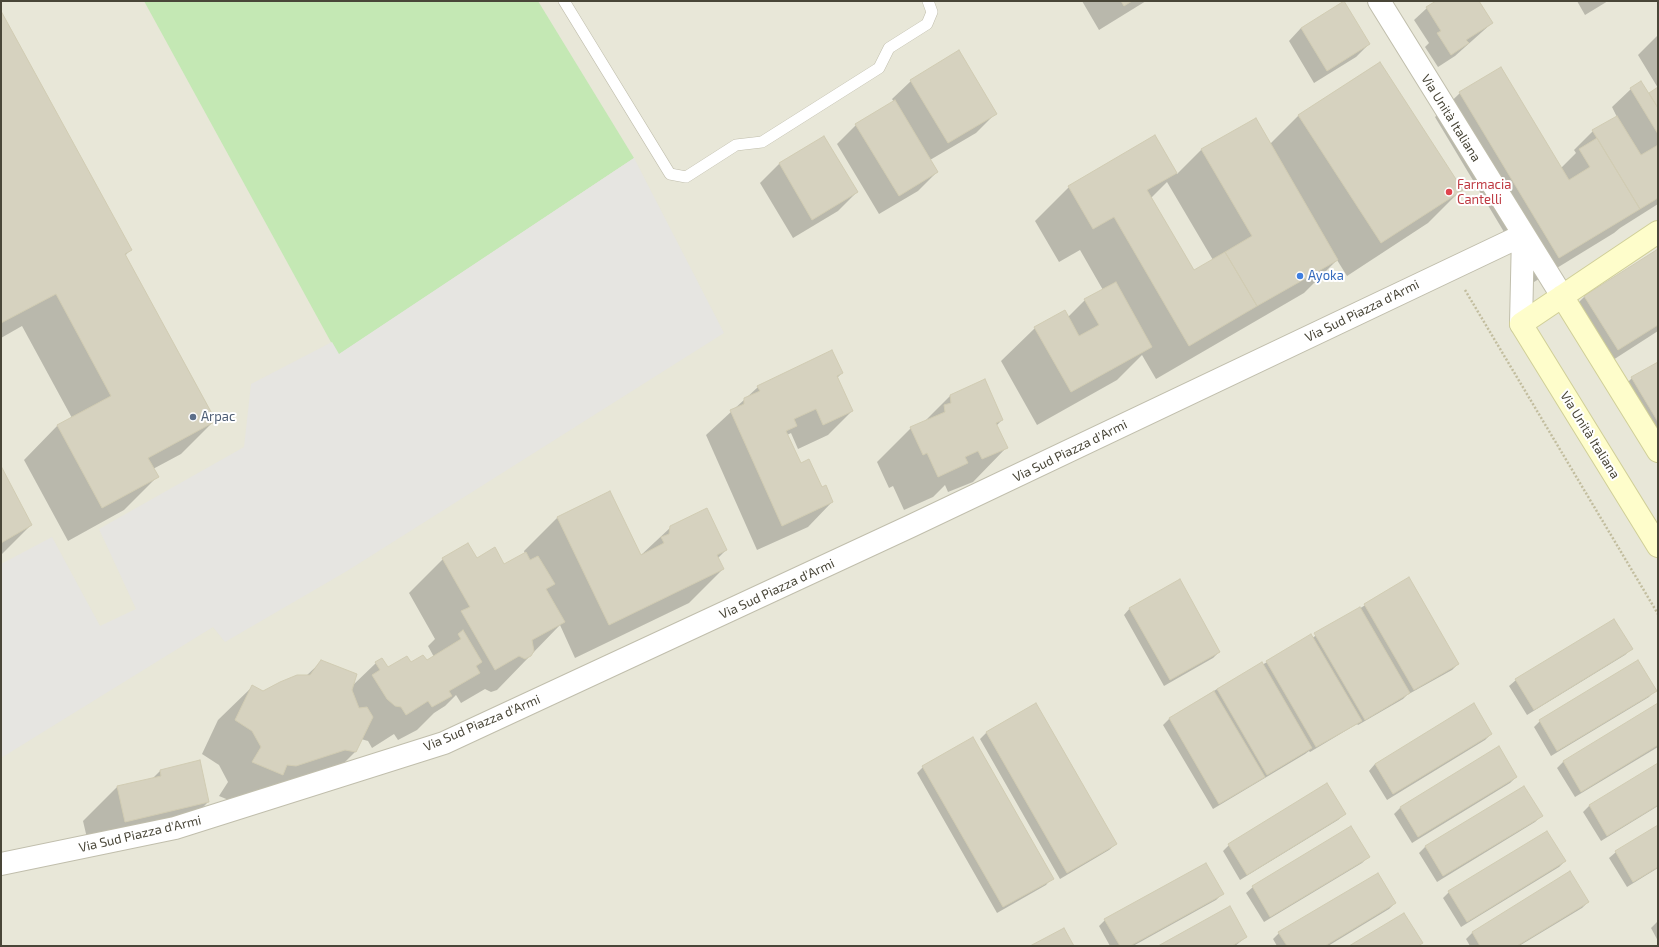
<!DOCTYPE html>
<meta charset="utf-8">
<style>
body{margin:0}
#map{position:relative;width:1659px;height:947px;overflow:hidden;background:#f5f4ea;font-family:"Exo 2",sans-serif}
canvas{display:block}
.frame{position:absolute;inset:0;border:2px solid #494638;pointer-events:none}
</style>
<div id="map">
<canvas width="1659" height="947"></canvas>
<div class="frame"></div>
</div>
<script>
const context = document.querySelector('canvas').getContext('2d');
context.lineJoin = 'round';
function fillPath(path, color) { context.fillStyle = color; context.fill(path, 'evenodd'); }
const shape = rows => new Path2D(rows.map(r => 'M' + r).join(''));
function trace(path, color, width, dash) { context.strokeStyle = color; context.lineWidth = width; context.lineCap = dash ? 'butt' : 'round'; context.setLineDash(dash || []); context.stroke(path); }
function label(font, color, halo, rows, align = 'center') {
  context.font = font + ' "Exo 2",sans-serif'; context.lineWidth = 4; context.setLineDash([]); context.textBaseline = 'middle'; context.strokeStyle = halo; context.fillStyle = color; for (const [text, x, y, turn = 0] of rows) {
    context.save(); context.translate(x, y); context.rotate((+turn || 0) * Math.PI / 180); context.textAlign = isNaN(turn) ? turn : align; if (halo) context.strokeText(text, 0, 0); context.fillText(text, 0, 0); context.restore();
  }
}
fillPath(shape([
 [1,1,1658,1,1658,946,1,946]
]), '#e8e7d8');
fillPath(shape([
 [144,1,538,1,634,158,338,355]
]), '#c4e8b4');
fillPath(shape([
 [634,158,724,333,347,571,225,642,213,627,1,758,1,564,52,537,100,626,136,609,99,529,244,447,251,384,332,342,339,354]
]), '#e6e5e1');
fillPath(shape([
 [1082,1,1146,1,1099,30],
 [1437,1,1478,1,1492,23,1455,56,1438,67,1425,47,1429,43,1414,20,1427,8],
 [1577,1,1608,1,1585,15],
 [1,14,130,250,125,256,215,420,181,454,153,469,157,477,124,510,68,541,24,460,57,426,72,418,22,326,1,338],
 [1301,28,1369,44,1356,57,1314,83,1289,41],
 [1658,35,1658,88,1638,55],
 [1379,63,1461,190,1428,223,1347,276,1337,260,1304,293,1156,379,1142,355,1117,380,1037,425,1001,361,1035,328,1068,317,1085,300,1103,290,1080,250,1059,262,1035,221,1069,187,1155,136,1177,174,1201,150,1256,119,1270,144,1298,116],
 [1167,182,1213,260,1194,271,1151,198],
 [911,81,995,114,976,133,930,160,937,172,918,191,879,214,837,144,856,125,894,102,892,99],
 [1631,89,1648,95,1658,89,1658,204,1620,228,1614,233,1534,282,1435,117,1460,93,1561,168,1576,153,1574,150,1593,131,1617,117,1612,107],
 [824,137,857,192,838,211,793,238,760,183,779,164],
 [1658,250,1658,331,1599,369,1565,316,1584,297],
 [1658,363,1658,435,1613,397,1632,378],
 [842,373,837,378,852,411,828,435,798,449,791,433,787,435,800,464,832,502,808,527,757,550,706,435,758,387],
 [951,395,1002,420,996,426,1006,448,973,482,948,492,945,485,933,497,904,510,893,486,889,488,877,462,911,428,924,422],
 [1,468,31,525,1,555],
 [610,492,640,556,671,527,726,550,717,559,723,569,689,603,575,658,560,625,497,690,491,692,485,689,461,703,456,695,445,706,434,713,417,730,398,740,394,734,372,748,368,741,361,739,355,752,321,786,248,808,219,796,228,782,219,765,202,754,218,720,252,687,263,693,306,676,322,661,352,686,376,663,388,668,426,662,434,657,428,646,435,639,409,593,443,559,476,559,504,566,525,554,524,551,557,518],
 [1409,578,1458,664,1452,670,1407,695,1403,699,1358,725,1357,724,1310,752,1309,751,1305,754,1213,809,1163,725,1169,719,1217,689,1312,638],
 [1130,608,1219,652,1213,658,1164,686,1124,615],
 [1614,620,1631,649,1625,655,1527,715,1509,686,1516,680],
 [1655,690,1649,697,1551,756,1534,727,1540,721],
 [1658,705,1658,747,1575,797,1557,768,1563,762],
 [987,732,1116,844,1109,850,1060,879,980,739],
 [1491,734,1485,740,1387,800,1369,771,1375,764],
 [1498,748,1516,777,1510,783,1412,843,1394,814,1400,808],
 [1658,764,1658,806,1601,841,1583,812,1589,806],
 [923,767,1052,878,1046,885,997,913,917,773],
 [160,771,208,802,175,836,91,855,83,821,117,787,152,779],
 [1523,787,1541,816,1535,822,1437,882,1419,853,1425,847],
 [1345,814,1338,820,1240,880,1223,851,1229,845],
 [1658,826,1658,868,1627,887,1609,858,1616,852],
 [1368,857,1362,863,1264,922,1246,893,1253,887],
 [1565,861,1559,867,1461,927,1443,898,1449,892],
 [1570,873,1588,902,1582,908,1519,946,1470,946,1466,939,1472,933],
 [1222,894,1216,900,1133,946,1110,946,1099,926,1105,920],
 [1395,903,1389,909,1328,946,1277,946,1273,939,1279,933],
 [1657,922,1658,922,1658,941,1651,928],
 [1246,937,1235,946,1160,946]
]), '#0003');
const building = shape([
 [1121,1,1132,1,1124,6,1121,1],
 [1344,1,1370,44,1327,71,1301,28,1344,1],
 [1436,1,1479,1,1493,23,1466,40,1469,43,1451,55,1437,33,1441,31,1426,7,1436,1],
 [1,11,132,250,125,254,216,421,148,458,159,477,102,508,57,425,111,396,56,294,1,323,1,11],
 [959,50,997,114,948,143,910,80,959,50],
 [1380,62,1463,190,1381,243,1298,115,1380,62],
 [1501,67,1569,180,1590,167,1579,149,1597,138,1640,209,1559,258,1459,92,1501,67],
 [1641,81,1658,108,1658,134,1630,88,1641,81],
 [1658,87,1658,108,1649,93,1658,87],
 [895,100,938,172,899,196,855,124,895,100],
 [1617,116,1641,155,1658,145,1658,198,1640,209,1592,130,1617,116],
 [1256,118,1338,260,1257,306,1225,252,1252,236,1201,149,1256,118],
 [1155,135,1177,173,1147,190,1194,270,1225,252,1257,306,1189,346,1114,217,1093,229,1068,186,1155,135],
 [824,136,858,192,812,220,779,163,824,136],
 [1658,249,1658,325,1618,350,1584,296,1658,249],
 [1116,282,1152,347,1071,392,1034,327,1065,310,1079,336,1099,325,1084,299,1116,282],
 [832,350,843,373,837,376,853,411,823,425,816,409,794,419,797,426,786,431,801,463,809,459,822,487,826,485,833,502,782,526,730,410,744,404,744,398,760,391,757,386,832,350],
 [1658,362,1658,422,1631,377,1658,362],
 [985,379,1003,420,996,423,1008,448,982,459,978,451,965,457,968,463,938,477,927,453,923,455,910,427,945,412,944,405,951,403,950,395,985,379],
 [1,466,32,525,1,543,1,466],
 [610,491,641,555,664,543,661,537,669,534,670,526,707,508,727,550,717,555,724,569,609,625,557,517,610,491],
 [468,543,477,558,495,547,504,564,526,552,530,560,538,556,555,584,546,589,565,622,532,640,534,651,531,656,525,659,519,656,495,670,461,611,470,607,442,558,468,543],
 [1409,577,1459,664,1414,690,1364,604,1409,577],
 [1180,579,1220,652,1170,680,1129,608,1180,579],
 [1360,607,1410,693,1365,720,1314,633,1360,607],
 [1614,619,1633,649,1534,710,1515,679,1614,619],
 [463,630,482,662,476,666,480,673,449,691,452,696,432,707,428,701,406,715,401,707,395,706,387,699,372,675,380,670,375,662,382,658,388,667,407,656,411,662,423,655,427,660,461,639,458,634,463,630],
 [1311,634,1362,721,1316,747,1266,661,1311,634],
 [321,660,357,674,352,690,359,708,367,707,373,717,356,752,345,750,296,766,287,765,283,775,252,762,261,747,252,731,235,720,252,685,263,691,280,682,297,675,310,675,321,660],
 [1638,660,1657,691,1557,751,1539,720,1638,660],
 [1262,662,1312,748,1267,775,1217,689,1262,662],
 [1214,691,1265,777,1219,804,1169,718,1214,691],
 [1036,703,1117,844,1067,873,986,732,1036,703],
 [1474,703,1492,734,1393,794,1375,764,1474,703],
 [1658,703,1658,745,1581,792,1563,761,1658,703],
 [973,737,1054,879,1003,907,922,766,973,737],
 [1499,746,1517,777,1418,837,1400,807,1499,746],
 [200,760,209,802,125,822,117,786,161,776,160,770,200,760],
 [1658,763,1658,805,1607,836,1589,805,1658,763],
 [1327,783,1346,814,1247,875,1228,844,1327,783],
 [1524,786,1543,816,1443,876,1425,846,1524,786],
 [1658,825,1658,867,1633,882,1615,851,1658,825],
 [1351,826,1370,857,1270,917,1252,886,1351,826],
 [1547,831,1566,861,1467,922,1448,891,1547,831],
 [1206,863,1224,894,1130,946,1120,946,1104,919,1206,863],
 [1570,871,1589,902,1517,946,1480,946,1472,932,1570,871],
 [1378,873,1396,903,1325,946,1287,946,1278,932,1378,873],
 [1230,906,1247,937,1232,946,1158,946,1230,906],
 [1404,913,1423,943,1418,946,1349,946,1404,913],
 [1064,928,1074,946,1030,946,1064,928]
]);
fillPath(building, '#d6d2bf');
trace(building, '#d1ccb3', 1);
const lane = shape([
 [564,1,670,174,686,177,736,145,762,142,879,68,889,48,927,24,932,12,928,1]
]);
const street = shape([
 [1379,1,1562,296],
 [1521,324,1523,235],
 [1,864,175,828,444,743,911,526,1523,235]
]);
const secondary = shape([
 [1658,232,1521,324,1658,546],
 [1562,296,1658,451]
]);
trace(lane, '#c0beac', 12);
trace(street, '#c0beac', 24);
trace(secondary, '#d0cf98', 24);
trace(shape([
 [1465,290,1658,614]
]), '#c2bd9e', 2.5, [2, 2]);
trace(lane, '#fff', 11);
trace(street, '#fff', 22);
trace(secondary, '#fefdcb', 22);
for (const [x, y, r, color] of [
 [1449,192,4,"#e0444e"],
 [1300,276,4,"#3f7fe0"],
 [193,417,4,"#5c6f8a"]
]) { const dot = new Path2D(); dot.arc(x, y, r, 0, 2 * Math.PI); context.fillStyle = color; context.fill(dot); trace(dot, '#fff', 1.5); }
label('13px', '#494638', '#fff', [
 ["Via Unità Italiana",1451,118,58],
 ["Via Sud Piazza d'Armi",1362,311,-26],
 ["Via Unità Italiana",1590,435,58],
 ["Via Sud Piazza d'Armi",1070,451,-26],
 ["Via Sud Piazza d'Armi",777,589,-25],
 ["Via Sud Piazza d'Armi",482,723,-23],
 ["Via Sud Piazza d'Armi",140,834,-13]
]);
label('13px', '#be3a42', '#fff', [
 ["Farmacia",1457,185],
 ["Cantelli",1457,200]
], 'left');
label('13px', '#366cbe', '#fff', [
 ["Ayoka",1308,276]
], 'left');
label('13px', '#4e5e75', '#fff', [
 ["Arpac",201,417]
], 'left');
</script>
